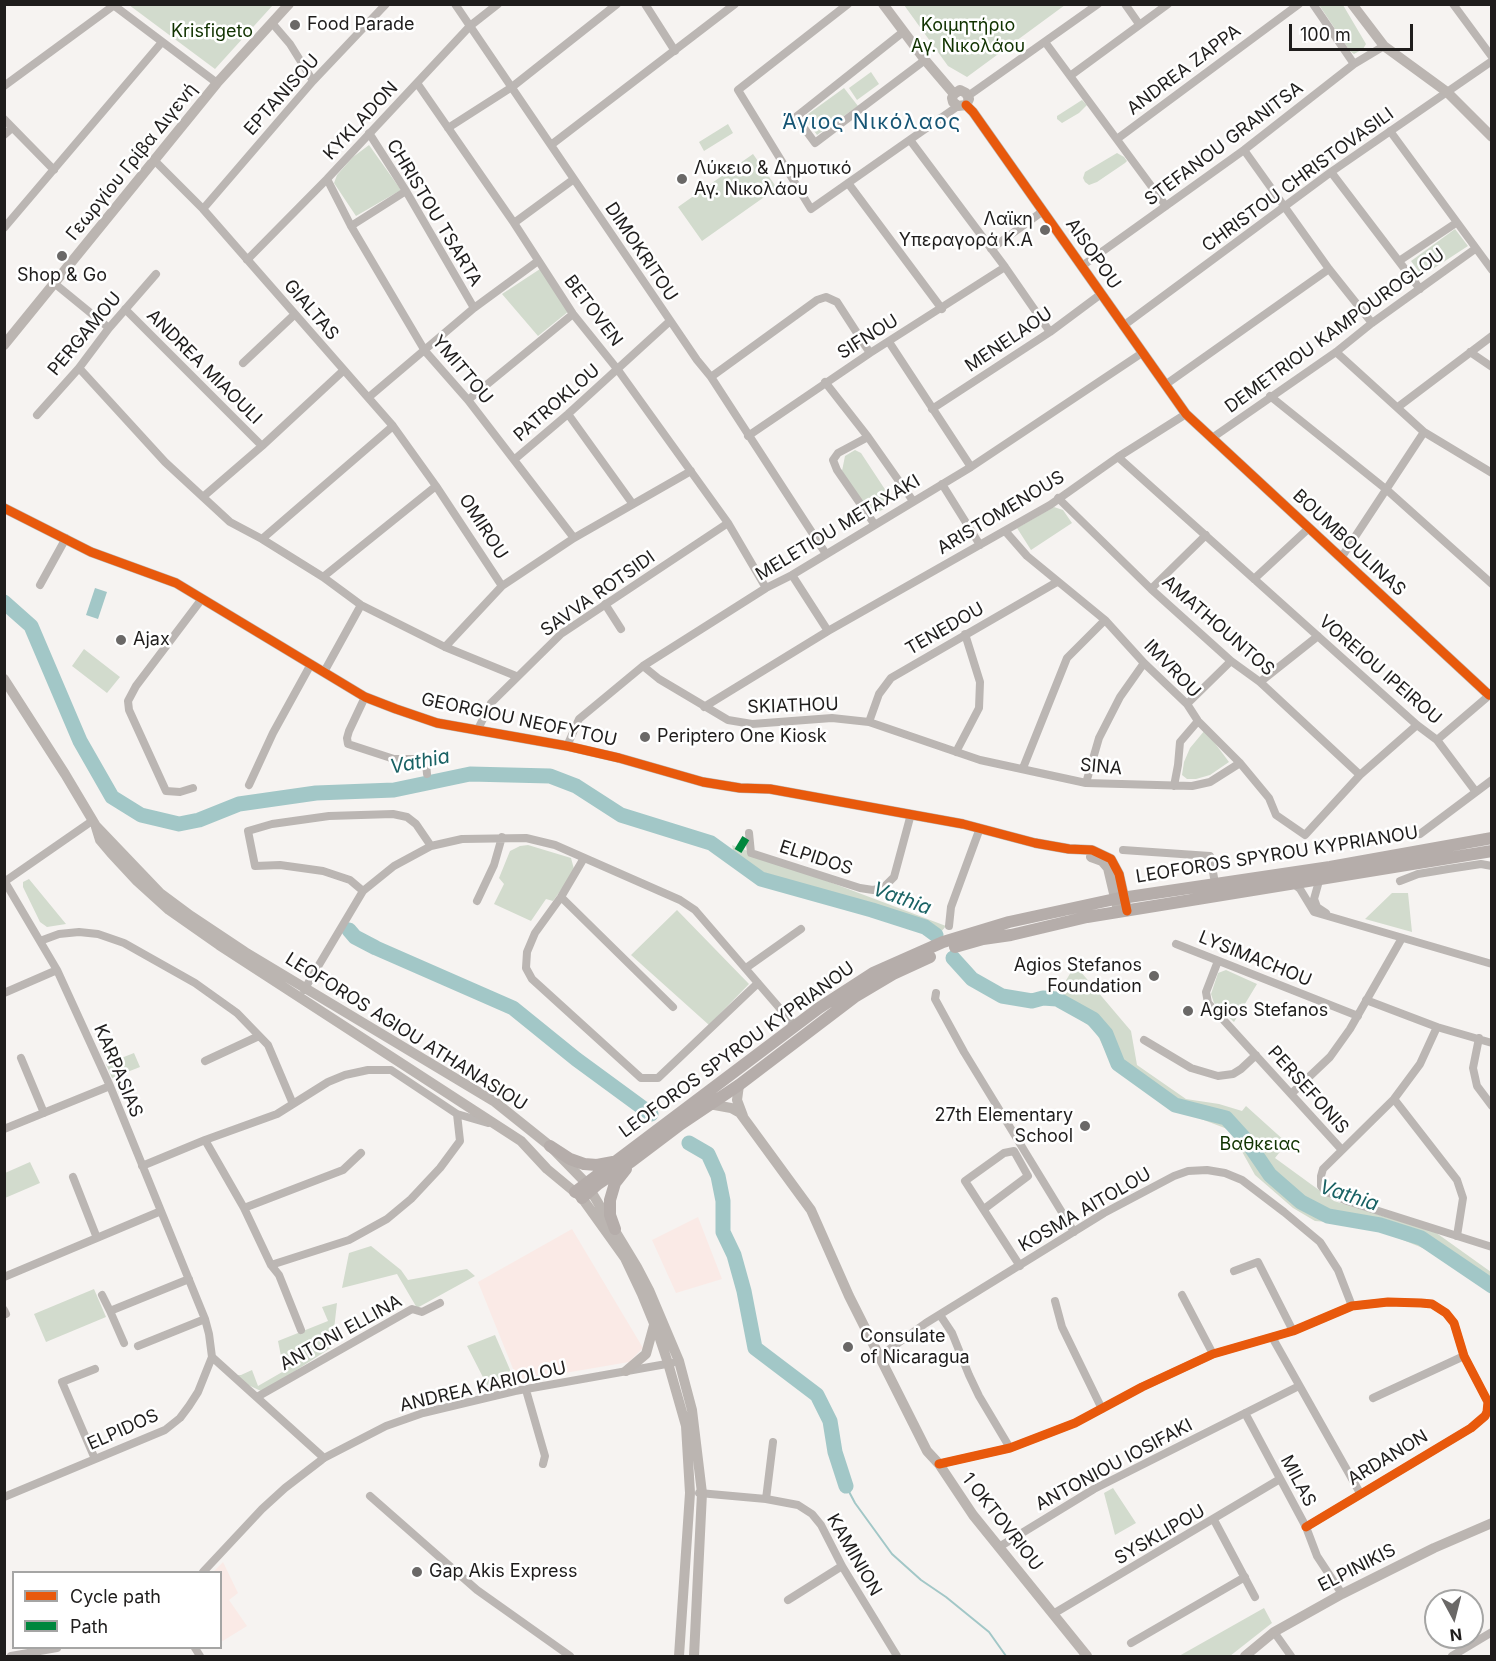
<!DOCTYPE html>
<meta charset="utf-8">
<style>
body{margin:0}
#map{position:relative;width:1496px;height:1661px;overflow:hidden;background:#f6f3f1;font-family:Inter,sans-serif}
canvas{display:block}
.frame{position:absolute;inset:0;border:6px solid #1f1d1c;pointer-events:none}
.legend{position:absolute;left:12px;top:1571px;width:210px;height:78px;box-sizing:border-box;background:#fff;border:2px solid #a5a5a4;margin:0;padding:8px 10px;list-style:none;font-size:18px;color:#1f1d1c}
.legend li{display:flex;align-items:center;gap:12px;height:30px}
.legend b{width:30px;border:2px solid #a5a5a4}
.north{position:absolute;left:1424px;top:1589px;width:60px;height:60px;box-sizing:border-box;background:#fff;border:2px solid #a5a5a4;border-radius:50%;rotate:173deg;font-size:16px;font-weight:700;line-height:24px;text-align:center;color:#1f1d1c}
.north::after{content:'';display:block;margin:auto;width:21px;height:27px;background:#6a6867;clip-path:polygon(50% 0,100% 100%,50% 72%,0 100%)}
.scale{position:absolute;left:1289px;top:24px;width:124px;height:27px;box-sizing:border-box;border:3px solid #1f1d1c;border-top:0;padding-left:8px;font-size:18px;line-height:21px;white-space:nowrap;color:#1f1d1c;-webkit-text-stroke:4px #fff;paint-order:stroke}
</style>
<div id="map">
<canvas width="1496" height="1661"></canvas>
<div class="frame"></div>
<ul class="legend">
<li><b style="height:8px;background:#e8590c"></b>Cycle path</li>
<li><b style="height:8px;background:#00873e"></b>Path</li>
</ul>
<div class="north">N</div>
<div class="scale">100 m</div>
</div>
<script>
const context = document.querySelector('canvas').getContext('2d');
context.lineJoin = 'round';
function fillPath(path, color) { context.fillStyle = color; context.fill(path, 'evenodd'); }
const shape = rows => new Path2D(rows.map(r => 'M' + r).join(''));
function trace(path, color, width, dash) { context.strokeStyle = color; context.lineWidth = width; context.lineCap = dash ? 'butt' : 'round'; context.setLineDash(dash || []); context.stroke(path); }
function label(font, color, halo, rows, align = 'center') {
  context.font = font + ' Inter,sans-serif'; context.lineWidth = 5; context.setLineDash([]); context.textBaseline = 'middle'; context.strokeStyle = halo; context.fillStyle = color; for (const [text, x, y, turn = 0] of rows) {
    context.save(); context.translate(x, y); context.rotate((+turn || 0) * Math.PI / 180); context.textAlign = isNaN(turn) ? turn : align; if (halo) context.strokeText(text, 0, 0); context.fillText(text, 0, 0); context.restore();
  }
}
fillPath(shape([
 [698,1217,722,1279,676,1293,652,1240],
 [572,1229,643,1348,629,1362,518,1381,478,1282],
 [223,1562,238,1593,229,1600,247,1626,221,1642,220,1572,213,1572]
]), '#faeae6');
fillPath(shape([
 [129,5,273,5,215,69],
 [904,5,1065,5,967,77,948,66],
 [1319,5,1343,5,1366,44,1363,49,1354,54,1350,51],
 [871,72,879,84,857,100,849,88],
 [844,88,858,106,817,135,804,117],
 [1082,100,1087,105,1079,113,1062,123,1057,119,1057,116],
 [728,124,733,133,704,151,699,142],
 [369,145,401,190,356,216,334,183,337,175,353,157],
 [1117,153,1124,157,1127,161,1125,163,1097,182,1089,185,1085,182,1083,178,1085,172],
 [753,154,777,188,702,241,678,207],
 [1455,229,1468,246,1422,276,1411,261],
 [540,269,569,311,538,336,502,294],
 [855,450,861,453,890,497,888,507,876,513,868,511,842,471,845,456],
 [1054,507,1063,510,1072,523,1031,550,1017,528],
 [84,649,120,677,107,693,72,666],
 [1205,730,1229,762,1210,775,1196,779,1187,779,1182,775,1184,762,1190,748],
 [528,845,571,858,574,869,574,872,553,901,546,899,531,921,494,904,504,884,499,878,510,851,520,846],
 [732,845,946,926,941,932,764,876,734,855],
 [29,879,66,924,47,927,40,922,23,887,23,882],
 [1392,893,1408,893,1412,932,1365,919],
 [677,910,749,984,709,1025,631,955],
 [1075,965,1131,1031,1137,1065,1186,1099,1219,1104,1242,1111,1246,1106,1287,1143,1275,1158,1334,1201,1435,1232,1491,1272,1491,1289,1430,1251,1366,1225,1315,1221,1293,1208,1255,1175,1230,1130,1172,1108,1115,1070,1095,1030,1054,1001],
 [1226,970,1257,984,1234,1022,1214,1003,1211,994,1218,973],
 [134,1053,140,1067,112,1078,106,1064],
 [30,1162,40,1183,5,1198,5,1173],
 [371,1246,401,1270,408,1280,467,1269,475,1276,417,1308,397,1274,342,1288,349,1253],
 [94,1289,106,1317,46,1342,34,1314],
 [337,1303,332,1347,263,1392,246,1384,237,1375,241,1375,252,1370,258,1386,284,1371,278,1341,328,1321,322,1307],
 [495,1335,514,1379,487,1385,467,1346],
 [1113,1488,1136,1523,1115,1535,1104,1493],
 [1264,1608,1272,1623,1230,1656,1179,1656]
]), '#d2dbcd');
fillPath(shape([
 [95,588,107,592,98,619,86,615]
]), '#a2c7c7');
trace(shape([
 [846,1486,855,1503,892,1554,921,1580,946,1597,989,1632,1006,1656]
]), '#a2c7c7', 2);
trace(shape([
 [4,602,31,626,80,741,112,797,141,815,179,824,199,820,239,804,316,793,394,790,470,774,550,776,576,786,621,815,711,843,761,879,872,910,925,927,936,935],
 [349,930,355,937,376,948,513,1008,576,1059,651,1114],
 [953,958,972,979,1002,996,1032,1001,1043,998,1057,999,1093,1019,1106,1034,1118,1064,1175,1105,1226,1118,1246,1140,1270,1175,1301,1202,1328,1216,1380,1225,1421,1238,1492,1286],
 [689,1143,708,1154,718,1176,723,1201,723,1232,734,1255,744,1291,755,1348,817,1395,830,1421,835,1452,846,1486]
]), '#a2c7c7', 15);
trace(shape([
 [112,4,217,83],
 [455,4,697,360,711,377,826,554],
 [645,4,675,51],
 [848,4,738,90,811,209,958,106],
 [1125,4,1139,24],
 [1313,4,1354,64],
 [1453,4,1492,57],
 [272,23,290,44,313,81],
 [903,32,796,117,815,143,925,60],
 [1045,42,1166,206],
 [1070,76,1168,4],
 [417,83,514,223,573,314,618,370,728,523,766,588],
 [4,86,113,6],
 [968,96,1098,4],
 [4,119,54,170],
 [448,128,512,87,617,4],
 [1390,131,1492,270],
 [369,133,406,191,474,308],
 [4,135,12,128],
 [1117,139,1299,4],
 [910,140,1005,267,1050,332],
 [551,145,735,4],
 [1244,150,1329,269,1372,323],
 [155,161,203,209,393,426,436,486,502,586],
 [1331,172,1420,289],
 [327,179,351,226,425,351,468,400,574,538],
 [848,183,942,309],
 [203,209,313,81,386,4],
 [514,223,574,179],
 [351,226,406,191],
 [4,228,162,42],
 [991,249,1043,211],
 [247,260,327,179,470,26,498,4],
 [1399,261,1456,223],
 [1082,266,1244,150,1354,64,1384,46],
 [54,283,109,328],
 [125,309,262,446],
 [1123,326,1331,172,1492,61],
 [889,342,971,467],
 [1336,352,1424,432,1492,473],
 [1470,352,1492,367],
 [243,363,294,315],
 [79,368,165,462,230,522,262,539,323,577,361,605,445,647,516,676],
 [711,377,817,300,826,297,837,302,870,353],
 [825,382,868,437,913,501],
 [1165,385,1329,269],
 [1270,396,1387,490,1492,584],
 [369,397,474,308,538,261],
 [468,400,573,314],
 [1398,407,1492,336],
 [932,409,1050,332,1101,294],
 [568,414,632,503],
 [37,415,79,368,109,328,156,274],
 [748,436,870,353,1005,267],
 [868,437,838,453,833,460,837,470,875,525],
 [1212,438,1336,352,1372,323,1475,249],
 [1118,457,1417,725,1437,740,1476,792],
 [515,459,568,414,670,321],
 [942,484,980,545],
 [204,496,262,446,344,370],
 [1058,498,1151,589,1231,661,1260,682,1360,775],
 [1006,532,1027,556,1105,620,1144,663,1187,704,1198,721,1240,763,1269,798,1276,815,1305,835,1360,775,1417,725],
 [262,539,393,426],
 [1341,558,1424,432],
 [792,575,828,631],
 [323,577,436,486],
 [1254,579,1309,528],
 [40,585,66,538],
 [1151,589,1206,535],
 [605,604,621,629],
 [445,647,502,586,574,538,691,471],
 [643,666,659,679,728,720,752,724,832,718,869,722,980,760,1086,783,1192,786,1210,782,1240,763],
 [324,672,361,605],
 [1260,682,1318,636],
 [365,697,349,731,347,738,348,744,394,759,422,759,426,763,427,774],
 [1187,704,1231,661],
 [704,707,828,631,1050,505,1118,457,1186,414],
 [869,722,879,694,891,678,1057,582],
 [477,731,491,703,561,634,728,523],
 [1437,740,1492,693],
 [567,746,579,719,643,666,766,588,792,575,971,467,1142,353],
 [956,752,979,708,980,682,965,634],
 [1023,768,1067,658,1105,620],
 [1086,783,1099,738,1120,697,1144,663],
 [249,785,273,733,311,664],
 [1174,786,1178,765,1180,742,1198,721],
 [193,788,180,792,166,791,129,710,128,701,136,686,201,600],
 [749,833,751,853,860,888,873,890,883,888,894,877,911,814],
 [1420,834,1492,780],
 [1123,850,1210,856,1215,883],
 [584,858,561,897,535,933,527,952,526,968,532,979,641,1078,658,1078,758,983],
 [1319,881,1314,899,1317,907,1326,913],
 [1400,881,1418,874,1448,869,1481,864,1492,866],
 [4,882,92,821],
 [1295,885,1300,889,1314,912,1492,964],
 [363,891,350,880,323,871,280,865,255,866,248,831,272,824,329,816,393,814,407,817,416,824,431,846],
 [561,897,673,1007],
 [477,901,494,865,502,837],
 [949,926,951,907,980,828],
 [40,941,59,934,79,932,98,934,124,943,195,983,237,1013,268,1045,293,1104],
 [1176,944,1358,1016],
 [1218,961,1206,992,1208,1003,1342,1150],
 [746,968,801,929],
 [304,990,363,891,394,866,431,846,462,839,526,838,555,845,680,900,695,910,795,1026],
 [4,993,57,970],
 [936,993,935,999,964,1052,1074,1232],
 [1366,1000,1437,1027,1492,1043],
 [1437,1027,1420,1064,1394,1099,1323,1169,1321,1176,1321,1186,1325,1191,1347,1201,1492,1247],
 [1479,1038,1473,1068,1477,1086,1492,1106],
 [1144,1040,1191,1068,1218,1076,1233,1074,1241,1069,1256,1055],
 [21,1058,44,1113],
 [205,1061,259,1036],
 [1291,1094,1330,1057,1350,1029,1402,938],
 [1394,1099,1457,1180,1463,1198,1457,1236],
 [4,1129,110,1086],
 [205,1140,244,1208,271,1265,279,1275,301,1330],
 [142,1166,205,1140,277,1114,328,1082,345,1075,368,1070,391,1070,457,1114,488,1123],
 [73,1177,97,1238],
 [244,1208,343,1170,361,1153],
 [984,1209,1028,1176,1014,1151,1004,1153,965,1181,1020,1266],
 [271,1265,349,1240,387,1219,411,1199,440,1168,460,1141,457,1114],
 [1234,1271,1258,1262,1293,1331],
 [4,1277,161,1211],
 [102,1295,110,1311,189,1279],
 [1182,1295,1213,1354],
 [1055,1301,1062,1327,1102,1409],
 [4,1310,6,1314],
 [110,1311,124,1343],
 [940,1315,952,1333,969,1375,979,1396,1010,1448],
 [1272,1337,1360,1493],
 [138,1346,205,1319],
 [880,1356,926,1323,1104,1213,1174,1176,1188,1171,1207,1170,1225,1173,1242,1180,1284,1212,1320,1242,1338,1270,1352,1306],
 [212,1357,324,1458],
 [526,1390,545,1456,543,1464],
 [257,1397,412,1309,422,1312,440,1303],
 [1373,1398,1464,1356],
 [1245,1413,1306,1527,1317,1556,1342,1594],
 [95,1459,62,1382,95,1369],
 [939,1464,1010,1448,1075,1423,1142,1387,1213,1354,1293,1331,1352,1306,1388,1302,1421,1303,1432,1304,1446,1313,1454,1323,1464,1356,1488,1402,1487,1412,1485,1416,1471,1428,1306,1527],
 [699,1493,766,1499,798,1505,812,1514,821,1525,842,1566,897,1656],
 [370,1496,477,1590,570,1656],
 [4,1497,165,1430,180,1418,189,1406,198,1392,212,1357,209,1334,205,1319,110,1086,57,970,5,882],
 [766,1499,773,1442],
 [1214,1520,1255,1597],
 [999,1547,1094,1489,1299,1386],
 [203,1572,262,1509,285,1488,324,1458,386,1426,423,1413,515,1391,672,1363],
 [788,1600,842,1566],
 [1053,1614,1280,1479],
 [1274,1632,1291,1656],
 [1131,1643,1245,1577],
 [195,1648,200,1656],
 [11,1656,57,1648],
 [1452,1656,1492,1632]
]), '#bbb6b3', 8);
trace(shape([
 [883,4,925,60,954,94],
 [1352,4,1384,46,1447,92,1492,137],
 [954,94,960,90,966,93,969,99,966,105],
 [954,94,952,98,953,102,958,106,966,105],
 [966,105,973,112,1186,414,1489,695],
 [4,345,217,83,289,4],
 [4,508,91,552,176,583,365,697,396,709,437,723,567,746,619,758,703,782,740,788,770,789,963,824,1035,843,1069,849,1092,850,1111,859,1119,874,1126,905],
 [4,679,65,774,96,826,160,893,191,916,245,952,495,1102,550,1146,586,1183,637,1267,649,1290,679,1361,692,1410,702,1493,694,1656],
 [96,827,100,840,111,853,137,881,169,910,219,945,521,1141,547,1169,582,1198,625,1258,642,1294,658,1333,668,1363,686,1426,690,1493,679,1656],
 [1091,857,1102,861,1108,868,1117,906],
 [739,1085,737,1100,743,1116],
 [709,1104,731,1108,740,1113,811,1210,849,1296,927,1451,939,1464,973,1515,1087,1656],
 [626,1371,646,1354,654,1325],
 [1245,1656,1274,1632,1342,1594,1434,1548,1492,1523]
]), '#bbb5b1', 10);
trace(shape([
 [955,947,983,939,1011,935,1087,917,1492,851],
 [550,1146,570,1159,584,1164,597,1165,613,1162],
 [575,1192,819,1008,873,973,943,942,1009,922,1115,899,1330,867,1492,838],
 [582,1198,598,1184,632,1161,681,1124,739,1085,856,996,893,974,930,957],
 [615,1229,610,1215,610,1200,615,1183,626,1169]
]), '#b5adaa', 12);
trace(shape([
 [738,851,749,833]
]), '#00873e', 8, [15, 8]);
trace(shape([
 [966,105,973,112,1186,414,1489,695,1492,693],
 [4,508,91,552,176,583,365,697,396,709,437,723,567,746,619,758,703,782,740,788,770,789,963,824,1035,843,1069,849,1092,850,1111,859,1119,874,1127,911],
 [939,1464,1010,1448,1075,1423,1142,1387,1213,1354,1293,1331,1352,1306,1388,1302,1421,1303,1432,1304,1446,1313,1454,1323,1464,1356,1488,1402,1487,1412,1485,1416,1471,1428,1306,1527]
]), '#e8590c', 9);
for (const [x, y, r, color] of [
 [295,25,6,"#6a6867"],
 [682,179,6,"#6a6867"],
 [1045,230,6,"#6a6867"],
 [62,256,6,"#6a6867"],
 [121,640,6,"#6a6867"],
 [645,737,6,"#6a6867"],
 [1154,976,6,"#6a6867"],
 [1188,1011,6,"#6a6867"],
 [1085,1126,6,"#6a6867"],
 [848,1347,6,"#6a6867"],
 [417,1572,6,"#6a6867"]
]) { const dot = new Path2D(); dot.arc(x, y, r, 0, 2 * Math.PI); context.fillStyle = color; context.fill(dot); trace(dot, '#fff', 2); }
label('18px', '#1f1d1c', '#fff', [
 ["Food Parade",307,25],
 ["Λύκειο & Δημοτικό",694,169],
 ["Αγ. Νικολάου",694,190],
 ["Λαϊκη",1033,220,"right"],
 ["Υπεραγορά Κ.Α",1033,241,"right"],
 ["Shop & Go",62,276,"center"],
 ["Ajax",133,640],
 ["Periptero One Kiosk",657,737],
 ["Agios Stefanos",1142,966,"right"],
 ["Foundation",1142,987,"right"],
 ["Agios Stefanos",1200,1011],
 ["27th Elementary",1073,1116,"right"],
 ["School",1073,1137,"right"],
 ["Consulate",860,1337],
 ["of Nicaragua",860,1358],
 ["Gap Akis Express",429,1572]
], 'left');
label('18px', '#113301', '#fff', [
 ["Κοιμητήριο",968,26],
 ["Αγ. Νικολάου",968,47],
 ["Krisfigeto",212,32],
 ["Βαθκειας",1260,1145]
]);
label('18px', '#1f1d1c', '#fff', [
 ["ANDREA ZAPPA",1184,70,-37],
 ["EPTANISOU",282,95,-48],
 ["KYKLADON",361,121,-47],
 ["STEFANOU GRANITSA",1224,144,-37],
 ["Γεωργίου Γρίβα Διγενή",132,162,-51],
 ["CHRISTOU CHRISTOVASILI",1298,180,-36],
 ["CHRISTOU TSARTA",434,213,59],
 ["DIMOKRITOU",641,252,56],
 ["AISOPOU",1093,254,55],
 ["GIALTAS",311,310,49],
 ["BETOVEN",593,311,53],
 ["DEMETRIOU KAMPOUROGLOU",1335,331,-36],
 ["PERGAMOU",85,334,-50],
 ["SIFNOU",868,337,-32],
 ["MENELAOU",1009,340,-34],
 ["ANDREA MIAOULI",204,367,45],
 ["YMITTOU",462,370,50],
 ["PATROKLOU",557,403,-41],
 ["ARISTOMENOUS",1001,513,-31],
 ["OMIROU",483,527,57],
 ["MELETIOU METAXAKI",838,528,-31],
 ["BOUMBOULINAS",1349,543,43],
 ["SAVVA ROTSIDI",598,594,-35],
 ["AMATHOUNTOS",1218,626,41],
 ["TENEDOU",945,629,-30],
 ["IMVROU",1172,669,46],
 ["VOREIOU IPEIROU",1380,670,41],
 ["SKIATHOU",793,706,-2],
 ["GEORGIOU NEOFYTOU",519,720,12],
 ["SINA",1101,767,5],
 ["LEOFOROS SPYROU KYPRIANOU",1277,855,-9],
 ["ELPIDOS",816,858,18],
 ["LYSIMACHOU",1255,959,22],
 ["LEOFOROS AGIOU ATHANASIOU",406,1032,32],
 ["LEOFOROS SPYROU KYPRIANOU",737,1050,-36],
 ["KARPASIAS",118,1071,67],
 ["PERSEFONIS",1308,1090,48],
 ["KOSMA AITOLOU",1085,1210,-30],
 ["ANTONI ELLINA",341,1333,-29],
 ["ANDREA KARIOLOU",483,1387,-13],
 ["ELPIDOS",123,1430,-24],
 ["ARDANON",1388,1458,-31],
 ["ANTONIOU IOSIFAKI",1114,1465,-28],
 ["MILAS",1298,1481,62],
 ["1 OKTOVRIOU",1002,1522,52],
 ["SYSKLIPOU",1160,1535,-30],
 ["KAMINION",854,1555,60],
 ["ELPINIKIS",1357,1568,-27]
]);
label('italic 20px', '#196264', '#fff', [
 ["Vathia",420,762,-11],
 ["Vathia",902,899,20],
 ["Vathia",1349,1196,18]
]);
context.letterSpacing = '1.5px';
label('21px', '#165574', '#fff', [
 ["Άγιος Νικόλαος",872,123]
]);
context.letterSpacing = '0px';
</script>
